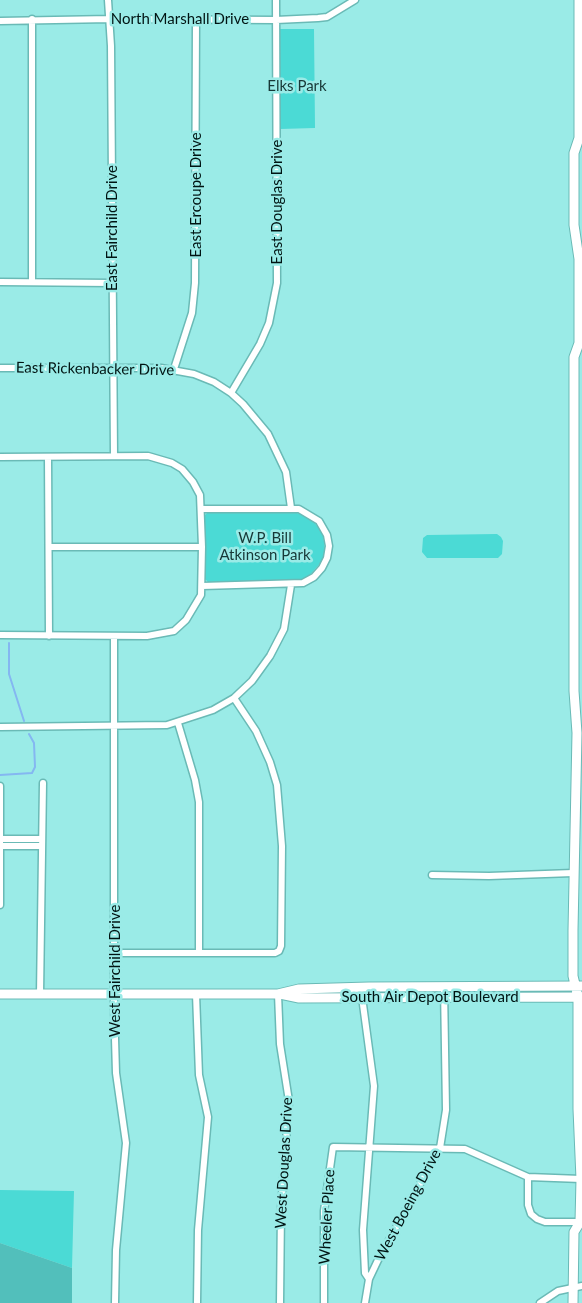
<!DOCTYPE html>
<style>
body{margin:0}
canvas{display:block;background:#9aebe7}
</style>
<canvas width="582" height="1303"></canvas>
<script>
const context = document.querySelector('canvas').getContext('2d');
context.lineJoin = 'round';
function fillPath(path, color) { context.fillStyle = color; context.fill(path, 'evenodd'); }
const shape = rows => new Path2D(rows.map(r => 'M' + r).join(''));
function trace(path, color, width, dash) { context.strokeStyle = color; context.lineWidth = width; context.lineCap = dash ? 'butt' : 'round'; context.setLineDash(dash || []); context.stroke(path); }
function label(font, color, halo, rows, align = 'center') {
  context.font = font + ' Lato,sans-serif'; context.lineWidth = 5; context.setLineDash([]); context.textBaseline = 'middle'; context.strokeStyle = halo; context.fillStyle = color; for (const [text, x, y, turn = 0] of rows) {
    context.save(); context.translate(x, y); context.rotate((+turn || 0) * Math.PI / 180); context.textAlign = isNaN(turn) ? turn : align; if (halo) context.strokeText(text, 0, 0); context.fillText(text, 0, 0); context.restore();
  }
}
fillPath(shape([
 [279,29,314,29,315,128,280,129],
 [208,512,294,512,303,515,315,523,323,535,325,549,322,561,310,575,299,581,208,582,205,579,204,516],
 [497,534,501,537,503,541,502,554,498,558,427,558,422,552,423,538,427,535],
 [0,1190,74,1191,72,1268,0,1243]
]), '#4bdad5');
fillPath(shape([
 [0,1243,72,1268,72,1303,0,1303]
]), '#52bfbb');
trace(shape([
 [9,643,9,674,24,721],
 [0,775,32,773,35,767,34,743,29,734]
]), '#84b7f1', 2);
const minor = shape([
 [108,0,111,46,114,456],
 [32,19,32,282],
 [0,21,110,19,276,20,318,18,327,17,355,0],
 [0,282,112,283],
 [0,368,161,368,194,374,214,382,231,393,243,404,268,434,286,472,291,508],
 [174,369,192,313,195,283,196,19],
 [231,393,260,344,269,323,277,283,276,0],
 [0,457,148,456,172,463,182,469,193,482,200,495,202,547,201,595,186,620,174,631,147,636,0,635],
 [48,457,49,636],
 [201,509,299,509,319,521,327,535,329,546,327,558,322,568,314,577,303,583,202,586],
 [49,547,202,547],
 [114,637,114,1004,116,1073,126,1143,116,1250,115,1303],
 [178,723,195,780,199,802,199,952],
 [0,727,167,725,213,710,234,698,252,681,270,656,284,629,291,585],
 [0,786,0,905],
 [1,839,42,839],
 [1,846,42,846],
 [432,875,489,876,573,873],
 [115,953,275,953,279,951,281,946,282,846,277,785,270,762,256,731,234,698],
 [40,994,43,783],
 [196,994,199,1075,208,1117,198,1230,197,1303],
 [278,994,280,1044,289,1101,281,1209,280,1303],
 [362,997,374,1086,363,1230,365,1273,369,1279],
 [528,1177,528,1205,531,1214,537,1219,545,1222,580,1222],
 [324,1303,324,1211,333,1147,465,1149,528,1177,581,1179],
 [365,1303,369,1279,378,1260,440,1148,446,1110,444,987],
 [540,1303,558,1291,582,1286]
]);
const major = shape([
 [0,994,278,994,299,989,369,987,582,986],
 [280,994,299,998,582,997],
 [573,1303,574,1232,580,1222,581,1179,578,1109,578,997,573,976,573,930,577,733,574,691,574,357,579,343,579,259,574,225,574,153,579,138,579,0]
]);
trace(minor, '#6abab6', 9);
trace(major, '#6abab6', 11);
trace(minor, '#fff', 6);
trace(major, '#fff', 9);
label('15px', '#001413', '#9aebe7', [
 ["North Marshall Drive",180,19],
 ["East Ercoupe Drive",196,195,-90],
 ["East Douglas Drive",277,202,-90],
 ["East Fairchild Drive",112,228,-90],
 ["East Rickenbacker Drive",95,369,1],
 ["West Fairchild Drive",115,971,-90],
 ["South Air Depot Boulevard",430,997],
 ["West Douglas Drive",284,1163,-87],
 ["West Boeing Drive",408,1205,-62],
 ["Wheeler Place",327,1217,-87]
]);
label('15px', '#173837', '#9aebe7', [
 ["Elks Park",297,86],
 ["W.P. Bill",265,538],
 ["Atkinson Park",265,555]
]);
</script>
